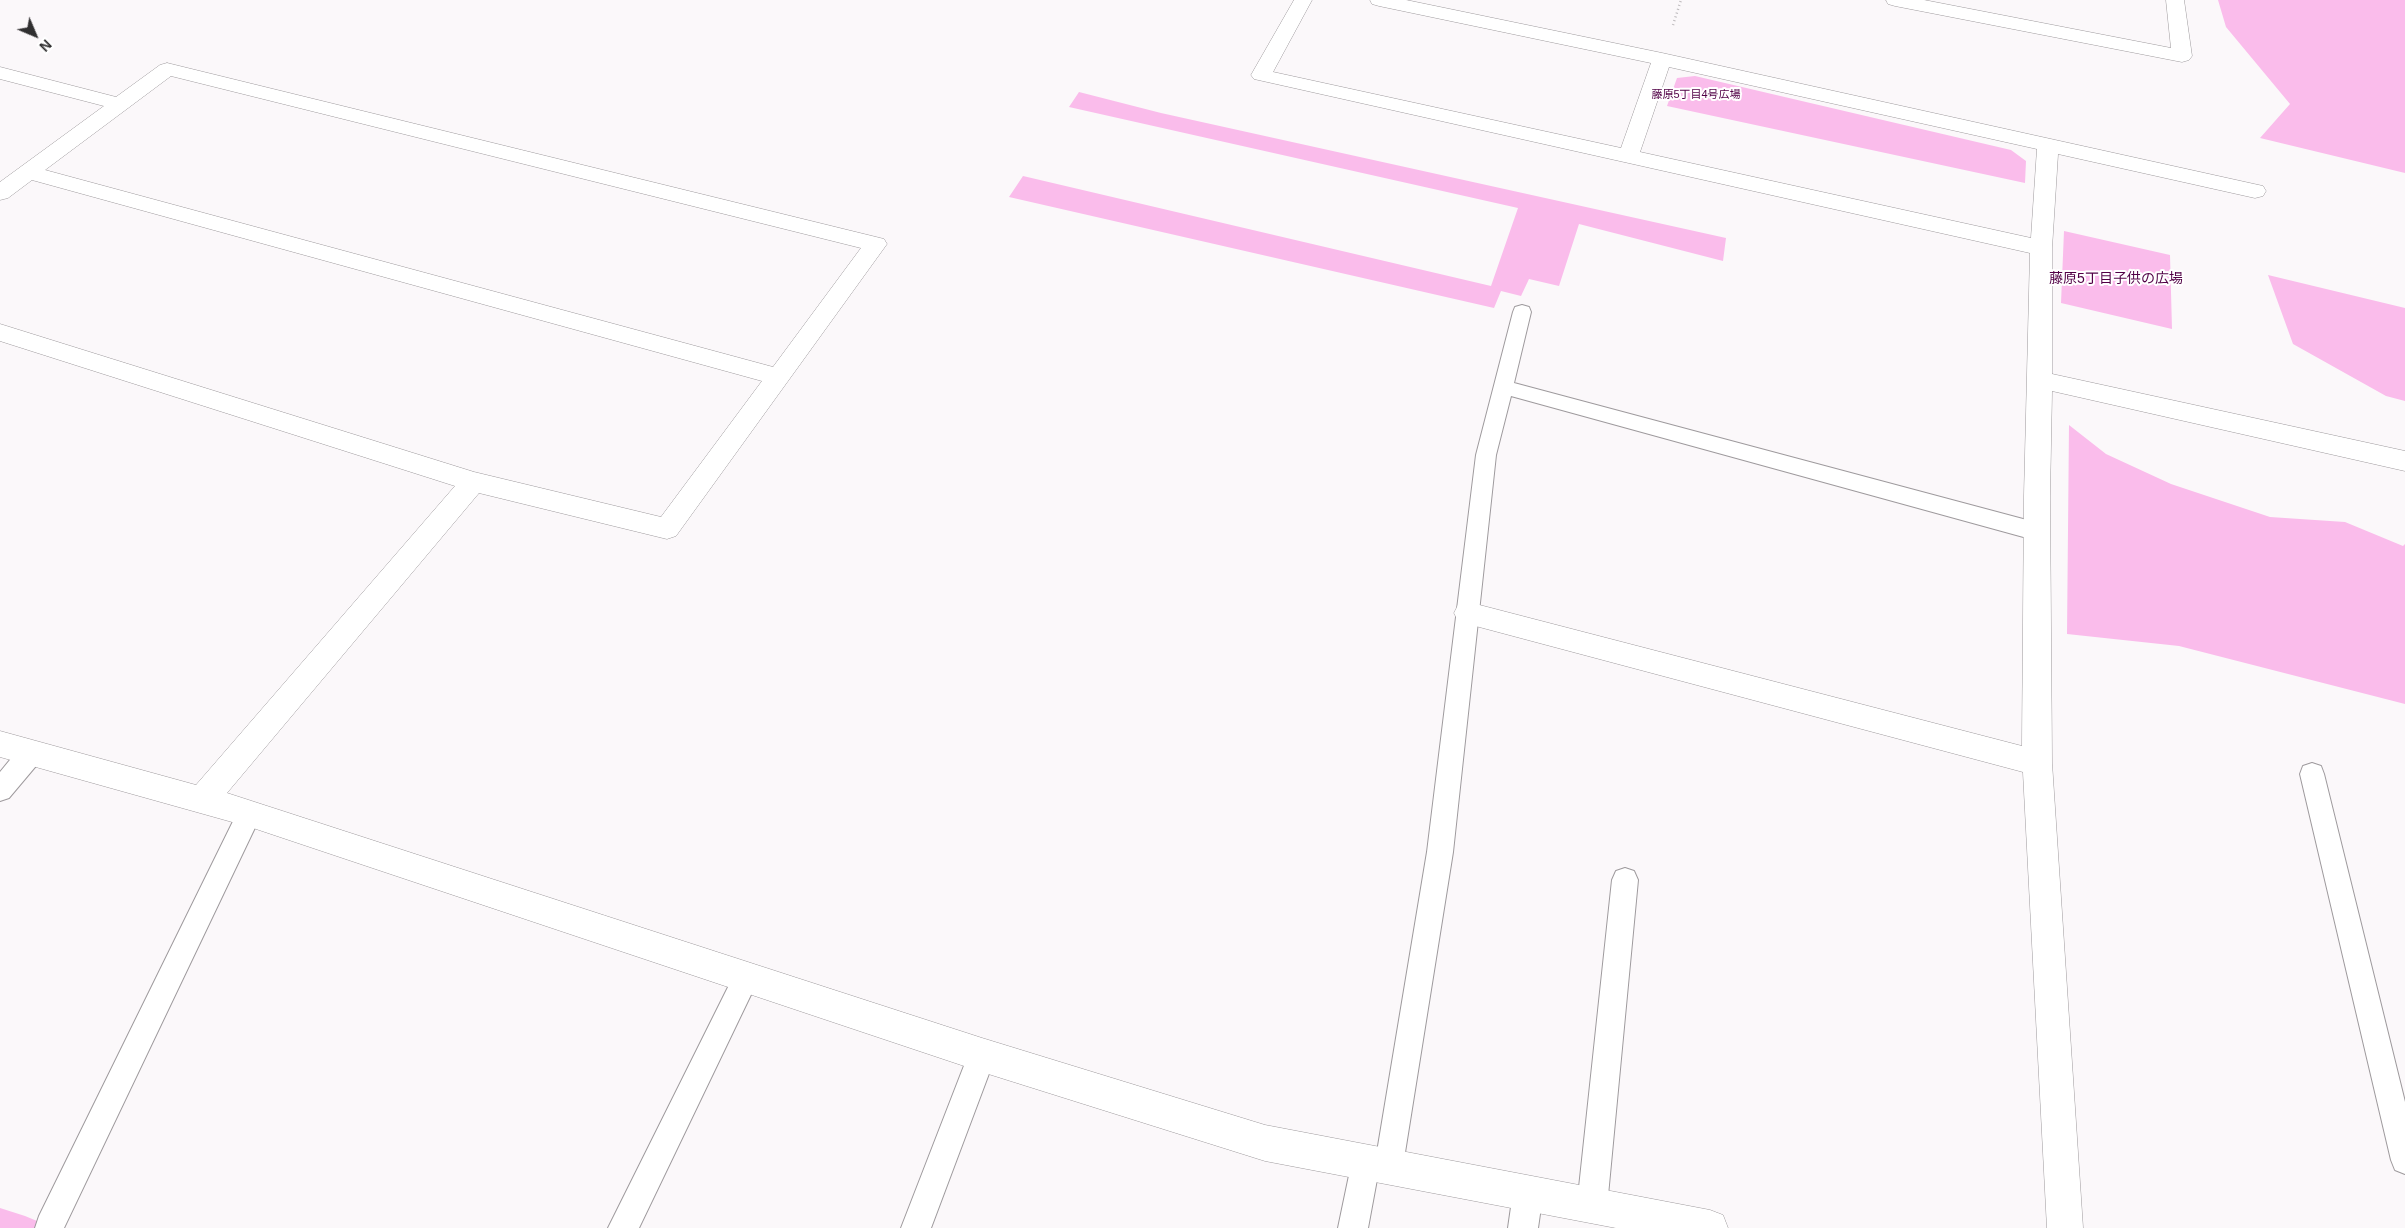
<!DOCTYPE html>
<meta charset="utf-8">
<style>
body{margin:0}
#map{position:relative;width:2405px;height:1228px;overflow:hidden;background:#fbf8fa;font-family:Helvetica,sans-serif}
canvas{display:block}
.north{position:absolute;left:10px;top:10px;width:50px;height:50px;-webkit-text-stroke:4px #fff;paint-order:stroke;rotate:135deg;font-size:14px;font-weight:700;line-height:20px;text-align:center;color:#302f30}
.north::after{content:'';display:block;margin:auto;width:18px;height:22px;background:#302f30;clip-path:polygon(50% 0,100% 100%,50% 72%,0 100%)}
</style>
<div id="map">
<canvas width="2405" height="1228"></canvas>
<div class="north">N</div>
</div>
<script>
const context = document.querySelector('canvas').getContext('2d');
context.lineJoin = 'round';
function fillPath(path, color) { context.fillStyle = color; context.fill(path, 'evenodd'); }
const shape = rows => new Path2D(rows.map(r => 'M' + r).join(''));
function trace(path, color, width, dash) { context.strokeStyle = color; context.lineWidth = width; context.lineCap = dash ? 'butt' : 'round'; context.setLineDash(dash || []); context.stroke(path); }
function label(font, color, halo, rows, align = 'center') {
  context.font = font + ' Helvetica,"Noto Sans JP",sans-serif'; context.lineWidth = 4; context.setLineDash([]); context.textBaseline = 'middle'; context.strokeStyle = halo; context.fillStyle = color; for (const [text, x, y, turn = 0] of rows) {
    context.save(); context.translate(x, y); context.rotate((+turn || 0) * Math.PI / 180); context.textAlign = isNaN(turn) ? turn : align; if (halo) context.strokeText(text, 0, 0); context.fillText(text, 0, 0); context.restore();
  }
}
fillPath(shape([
 [2218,0,2405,0,2405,173,2260,138,2290,104,2226,27],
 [1695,76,2011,150,2026,161,2025,183,1667,106,1677,78],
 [1079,92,1161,113,1726,238,1723,261,1579,224,1559,286,1529,279,1521,296,1501,291,1494,308,1009,197,1023,176,1491,286,1518,208,1069,107],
 [2064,231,2170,255,2172,329,2061,303],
 [2268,275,2405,308,2405,401,2386,396,2293,344],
 [2069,425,2106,454,2171,484,2270,517,2345,522,2403,546,2405,544,2405,704,2179,646,2067,634],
 [0,1208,25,1216,54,1228,0,1228]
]), '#fabceb');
const lane = shape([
 [1522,305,1529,307,1531,312,1514,383,2038,523,2046,526,2049,532,2046,538,2038,541,1511,396,1496,455,1453,852,1403,1165,1399,1175,1389,1179,1378,1174,1368,1228,1338,1228,1352,1161,1356,1151,1366,1147,1377,1152,1427,852,1476,455,1513,312,1515,307,1522,305],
 [32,741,41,744,44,752,41,760,9,798,0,801,0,772,23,744,32,741],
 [2312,763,2321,766,2324,774,2405,1102,2405,1174,2395,1170,2391,1160,2300,774,2303,766,2312,763],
 [250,802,259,805,262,813,64,1228,35,1228,39,1216,241,805,250,802],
 [1625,868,1634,871,1638,880,1607,1206,1602,1216,1592,1221,1582,1216,1577,1206,1612,880,1616,871,1625,868],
 [746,965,755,969,759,978,639,1228,608,1228,737,969,746,965],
 [982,1041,992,1045,996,1055,931,1228,901,1228,972,1045,982,1041],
 [1528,1178,1538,1183,1543,1193,1538,1228,1508,1228,1513,1193,1518,1183,1528,1178]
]);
const street = shape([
 [1294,0,1312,0,1273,72,1621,148,1651,63,1379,6,1372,4,1370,0,1406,0,1662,53,2263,186,2266,191,2263,196,2255,198,2058,154,2052,248,2052,374,2405,451,2405,471,2052,391,2050,496,2052,763,2083,1228,2047,1228,2023,772,1468,624,1458,621,1454,613,1458,605,1468,602,2022,746,2024,496,2030,253,1254,79,1251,75,1294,0],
 [1669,67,2037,149,2031,238,1640,152,1669,67],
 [1886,0,1924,0,2171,48,2166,0,2184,0,2192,56,2189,60,2182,62,1895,6,1888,4,1886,0],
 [167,63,876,237,884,239,887,244,676,536,667,539,479,493,227,793,982,1038,1265,1125,1710,1210,1723,1215,1728,1228,1616,1228,1265,1161,982,1072,250,827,0,757,0,731,196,785,455,486,0,341,0,324,474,472,661,517,762,381,32,180,8,198,0,200,0,182,104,106,0,79,0,67,116,97,160,65,167,63],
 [171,76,861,248,773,367,45,170,171,76]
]);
trace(lane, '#9e9a9d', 2);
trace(street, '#9e9a9d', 1);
trace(shape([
 [1673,25,1681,0]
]), '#bdbabc', 2.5, [1, 3]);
fillPath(lane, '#fff');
fillPath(street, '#fff');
label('11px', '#510046', '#fff', [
 ["藤原5丁目4号広場",1696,95]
]);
label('14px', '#510046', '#fff', [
 ["藤原5丁目子供の広場",2116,279]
]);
</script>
